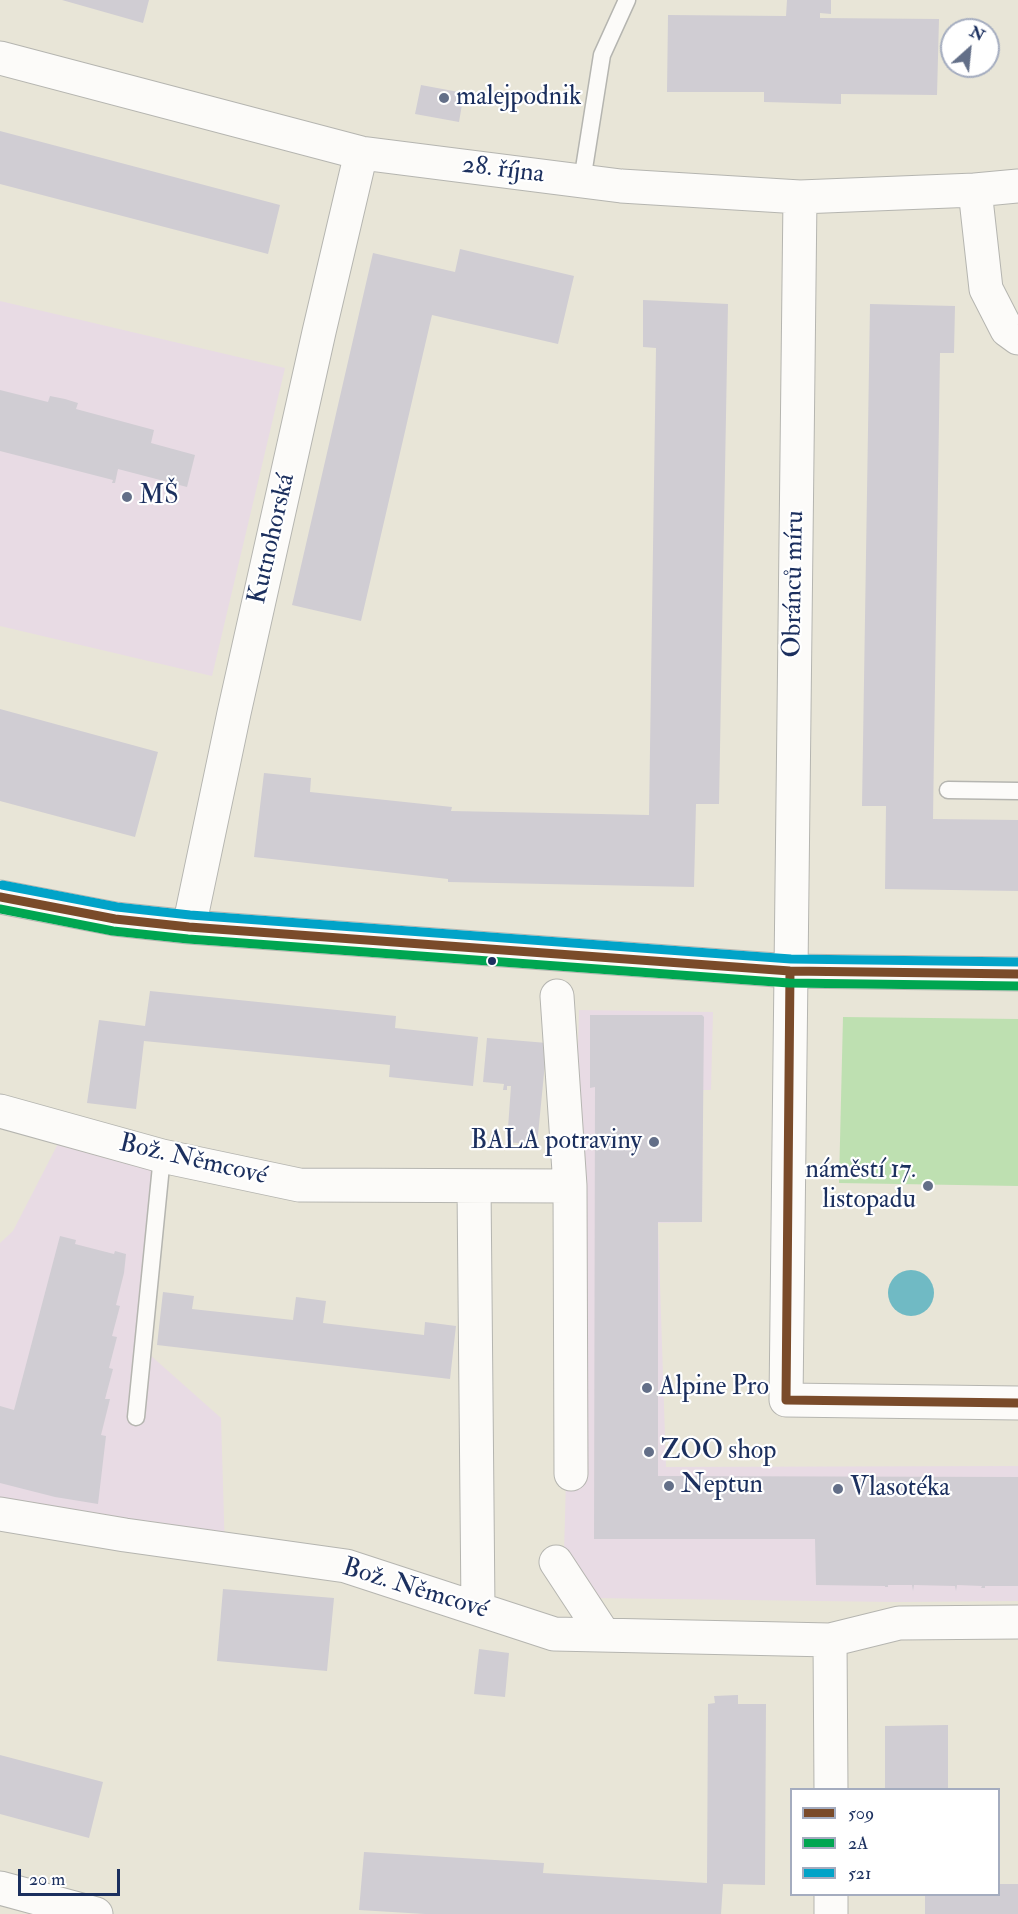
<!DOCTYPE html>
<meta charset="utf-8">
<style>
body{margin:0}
#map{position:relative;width:1018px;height:1914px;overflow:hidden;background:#e8e5d7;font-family:"IM FELL Double Pica",serif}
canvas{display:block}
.legend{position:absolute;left:790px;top:1788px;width:210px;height:108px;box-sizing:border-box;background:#fff;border:2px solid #a4acbf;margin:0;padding:8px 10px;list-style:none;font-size:18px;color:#1b2f5e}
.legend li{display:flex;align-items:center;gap:12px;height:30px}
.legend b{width:30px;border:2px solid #a4acbf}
.north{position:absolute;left:940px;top:18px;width:60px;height:60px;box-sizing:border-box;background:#fff;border:2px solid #a4acbf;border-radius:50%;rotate:27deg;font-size:16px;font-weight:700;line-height:24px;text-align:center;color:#1b2f5e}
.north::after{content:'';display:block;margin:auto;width:21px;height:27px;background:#636f88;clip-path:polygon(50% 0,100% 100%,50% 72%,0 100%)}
.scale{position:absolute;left:18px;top:1869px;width:102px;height:27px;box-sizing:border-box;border:3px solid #1b2f5e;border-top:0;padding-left:8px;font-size:18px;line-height:21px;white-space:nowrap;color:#1b2f5e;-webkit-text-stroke:4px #fff;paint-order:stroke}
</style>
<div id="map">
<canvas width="1018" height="1914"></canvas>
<ul class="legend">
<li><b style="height:8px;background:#7a4b2a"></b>509</li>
<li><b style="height:8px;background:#00a651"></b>2A</li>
<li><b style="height:8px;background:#01a3c8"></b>521</li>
</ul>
<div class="north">N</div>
<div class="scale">20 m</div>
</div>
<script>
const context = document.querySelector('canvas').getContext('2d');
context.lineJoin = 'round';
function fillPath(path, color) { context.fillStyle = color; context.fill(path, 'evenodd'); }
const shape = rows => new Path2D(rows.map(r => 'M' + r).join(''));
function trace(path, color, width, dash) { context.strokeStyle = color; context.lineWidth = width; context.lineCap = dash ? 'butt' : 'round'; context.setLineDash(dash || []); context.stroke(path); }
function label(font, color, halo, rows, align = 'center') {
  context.font = font + ' "IM FELL Double Pica",serif'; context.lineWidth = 4.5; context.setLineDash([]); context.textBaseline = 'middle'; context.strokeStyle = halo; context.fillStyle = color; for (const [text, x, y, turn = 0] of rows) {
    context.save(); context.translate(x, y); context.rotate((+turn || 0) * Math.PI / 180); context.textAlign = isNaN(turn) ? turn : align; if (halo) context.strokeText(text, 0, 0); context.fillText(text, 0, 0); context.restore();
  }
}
fillPath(shape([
 [0,301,285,368,212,676,0,626],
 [579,1010,713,1012,711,1090,703,1090,702,1222,658,1223,666,1467,1018,1466,1018,1601,896,1602,590,1598,564,1553],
 [65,1130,162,1157,149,1354,221,1418,225,1553,0,1513,0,1243,13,1231]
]), '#e8dbe4');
fillPath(shape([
 [843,1017,1018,1019,1018,1186,839,1183]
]), '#bee0b1');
fillPath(shape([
 '888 1293a23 23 0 1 1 46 0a23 23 0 1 1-46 0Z'
]), '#70bac4');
fillPath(shape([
 [62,0,149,0,143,23],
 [787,0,831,0,831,14,820,13,820,18,939,19,937,95,841,94,841,104,764,102,764,92,667,92,668,15,786,16],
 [421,85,464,93,459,122,415,114],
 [0,131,280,205,268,254,0,184],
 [460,249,574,276,558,344,432,315,361,621,292,605,373,253,455,272],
 [643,300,728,304,719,804,696,804,694,887,448,882,448,879,254,857,264,773,311,778,310,792,452,807,451,811,649,815,656,348,643,347],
 [870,304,955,306,954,353,940,353,933,819,1018,820,1018,891,885,889,886,806,862,806],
 [0,390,48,402,50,396,65,399,78,403,76,409,154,430,151,443,195,455,187,487,118,469,115,483,112,483,113,480,0,451],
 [0,709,158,752,135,837,0,801],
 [150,991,396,1016,395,1028,478,1037,473,1086,389,1077,390,1065,144,1041,136,1109,87,1103,99,1020,145,1026],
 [590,1015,702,1015,704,1017,702,1222,658,1222,658,1476,1018,1477,1018,1586,985,1586,985,1588,981,1588,982,1586,957,1585,956,1591,955,1586,914,1585,913,1591,912,1585,888,1585,888,1587,885,1587,885,1586,816,1585,815,1539,594,1539,595,1087,590,1088],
 [487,1038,547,1043,537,1145,507,1142,511,1086,507,1086,507,1090,503,1090,504,1084,483,1082],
 [60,1236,76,1240,75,1244,114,1254,115,1251,126,1254,124,1273,116,1305,120,1306,112,1336,117,1337,109,1368,113,1369,105,1399,110,1399,101,1435,106,1436,98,1504,55,1497,0,1483,0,1406,14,1410],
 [163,1292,194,1296,192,1309,293,1320,296,1297,326,1301,323,1323,424,1335,425,1322,456,1326,450,1379,157,1345],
 [223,1589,334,1598,327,1671,217,1661],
 [479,1649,509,1653,505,1697,474,1694],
 [738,1695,738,1704,766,1704,765,1885,723,1884,721,1914,425,1914,359,1910,364,1852,544,1863,543,1873,707,1883,708,1704,715,1703,714,1696],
 [948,1725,948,1790,885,1790,885,1726],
 [0,1755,103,1782,89,1838,0,1814],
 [998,1884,1018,1884,1018,1914,925,1914,925,1894,998,1894]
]), '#d0cdd3');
const lane = shape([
 [582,181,602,55,627,0],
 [948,790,1018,791],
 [136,1417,162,1156]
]);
const street = shape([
 [0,58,361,153,621,186,800,197,975,190,1018,186],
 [975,190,986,289,1007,330,1018,338],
 [800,197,786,1400,1018,1403],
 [0,897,115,919,189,927,790,971,1018,974],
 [189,927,234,713,319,332,361,153],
 [557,996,570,1186,571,1474],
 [0,1111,162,1156,299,1185,570,1186],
 [474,1186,478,1609],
 [0,1514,125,1535,346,1566,554,1634,830,1640,899,1623,1018,1622],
 [556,1562,604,1635],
 [830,1640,831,1790],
 [0,1888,96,1914],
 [831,1894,831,1914]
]);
trace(lane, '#b5b5b0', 19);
trace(street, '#b5b5b0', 35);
trace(lane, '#fcfbf9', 16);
trace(street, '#fcfbf9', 33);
trace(shape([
 [0,897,115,919,189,927,790,971,1018,974],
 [790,971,786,1400,1018,1403]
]), '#7a4b2a', 9);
trace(shape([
 [0,909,113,931,188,939,789,983,1018,986]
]), '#00a651', 9);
trace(shape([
 [2,885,117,907,190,915,791,959,1018,962]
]), '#01a3c8', 9);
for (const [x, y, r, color] of [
 [444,98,6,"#636f88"],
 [127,497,6,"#636f88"],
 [492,961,5,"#1b2f5e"],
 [654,1142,6,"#636f88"],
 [928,1186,6,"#636f88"],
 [647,1388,6,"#636f88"],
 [649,1452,6,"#636f88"],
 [669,1486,6,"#636f88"],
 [838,1489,6,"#636f88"]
]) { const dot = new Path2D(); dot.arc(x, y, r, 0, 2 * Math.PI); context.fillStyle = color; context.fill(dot); trace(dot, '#fff', 2); }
label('26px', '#1b2f5e', '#fff', [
 ["malejpodnik",456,98],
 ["MŠ",139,497],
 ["BALA potraviny",642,1142,"right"],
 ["náměstí 17.",916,1171,"right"],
 ["listopadu",916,1201,"right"],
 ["Alpine Pro",659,1388],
 ["ZOO shop",661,1452],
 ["Neptun",681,1486],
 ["Vlasotéka",850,1489]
], 'left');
label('26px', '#1b2f5e', '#fff', [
 ["28. října",503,171,7],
 ["Kutnohorská",273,539,-77],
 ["Obránců míru",795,584,-89],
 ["Bož. Němcové",193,1161,13],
 ["Bož. Němcové",415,1590,17]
]);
</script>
